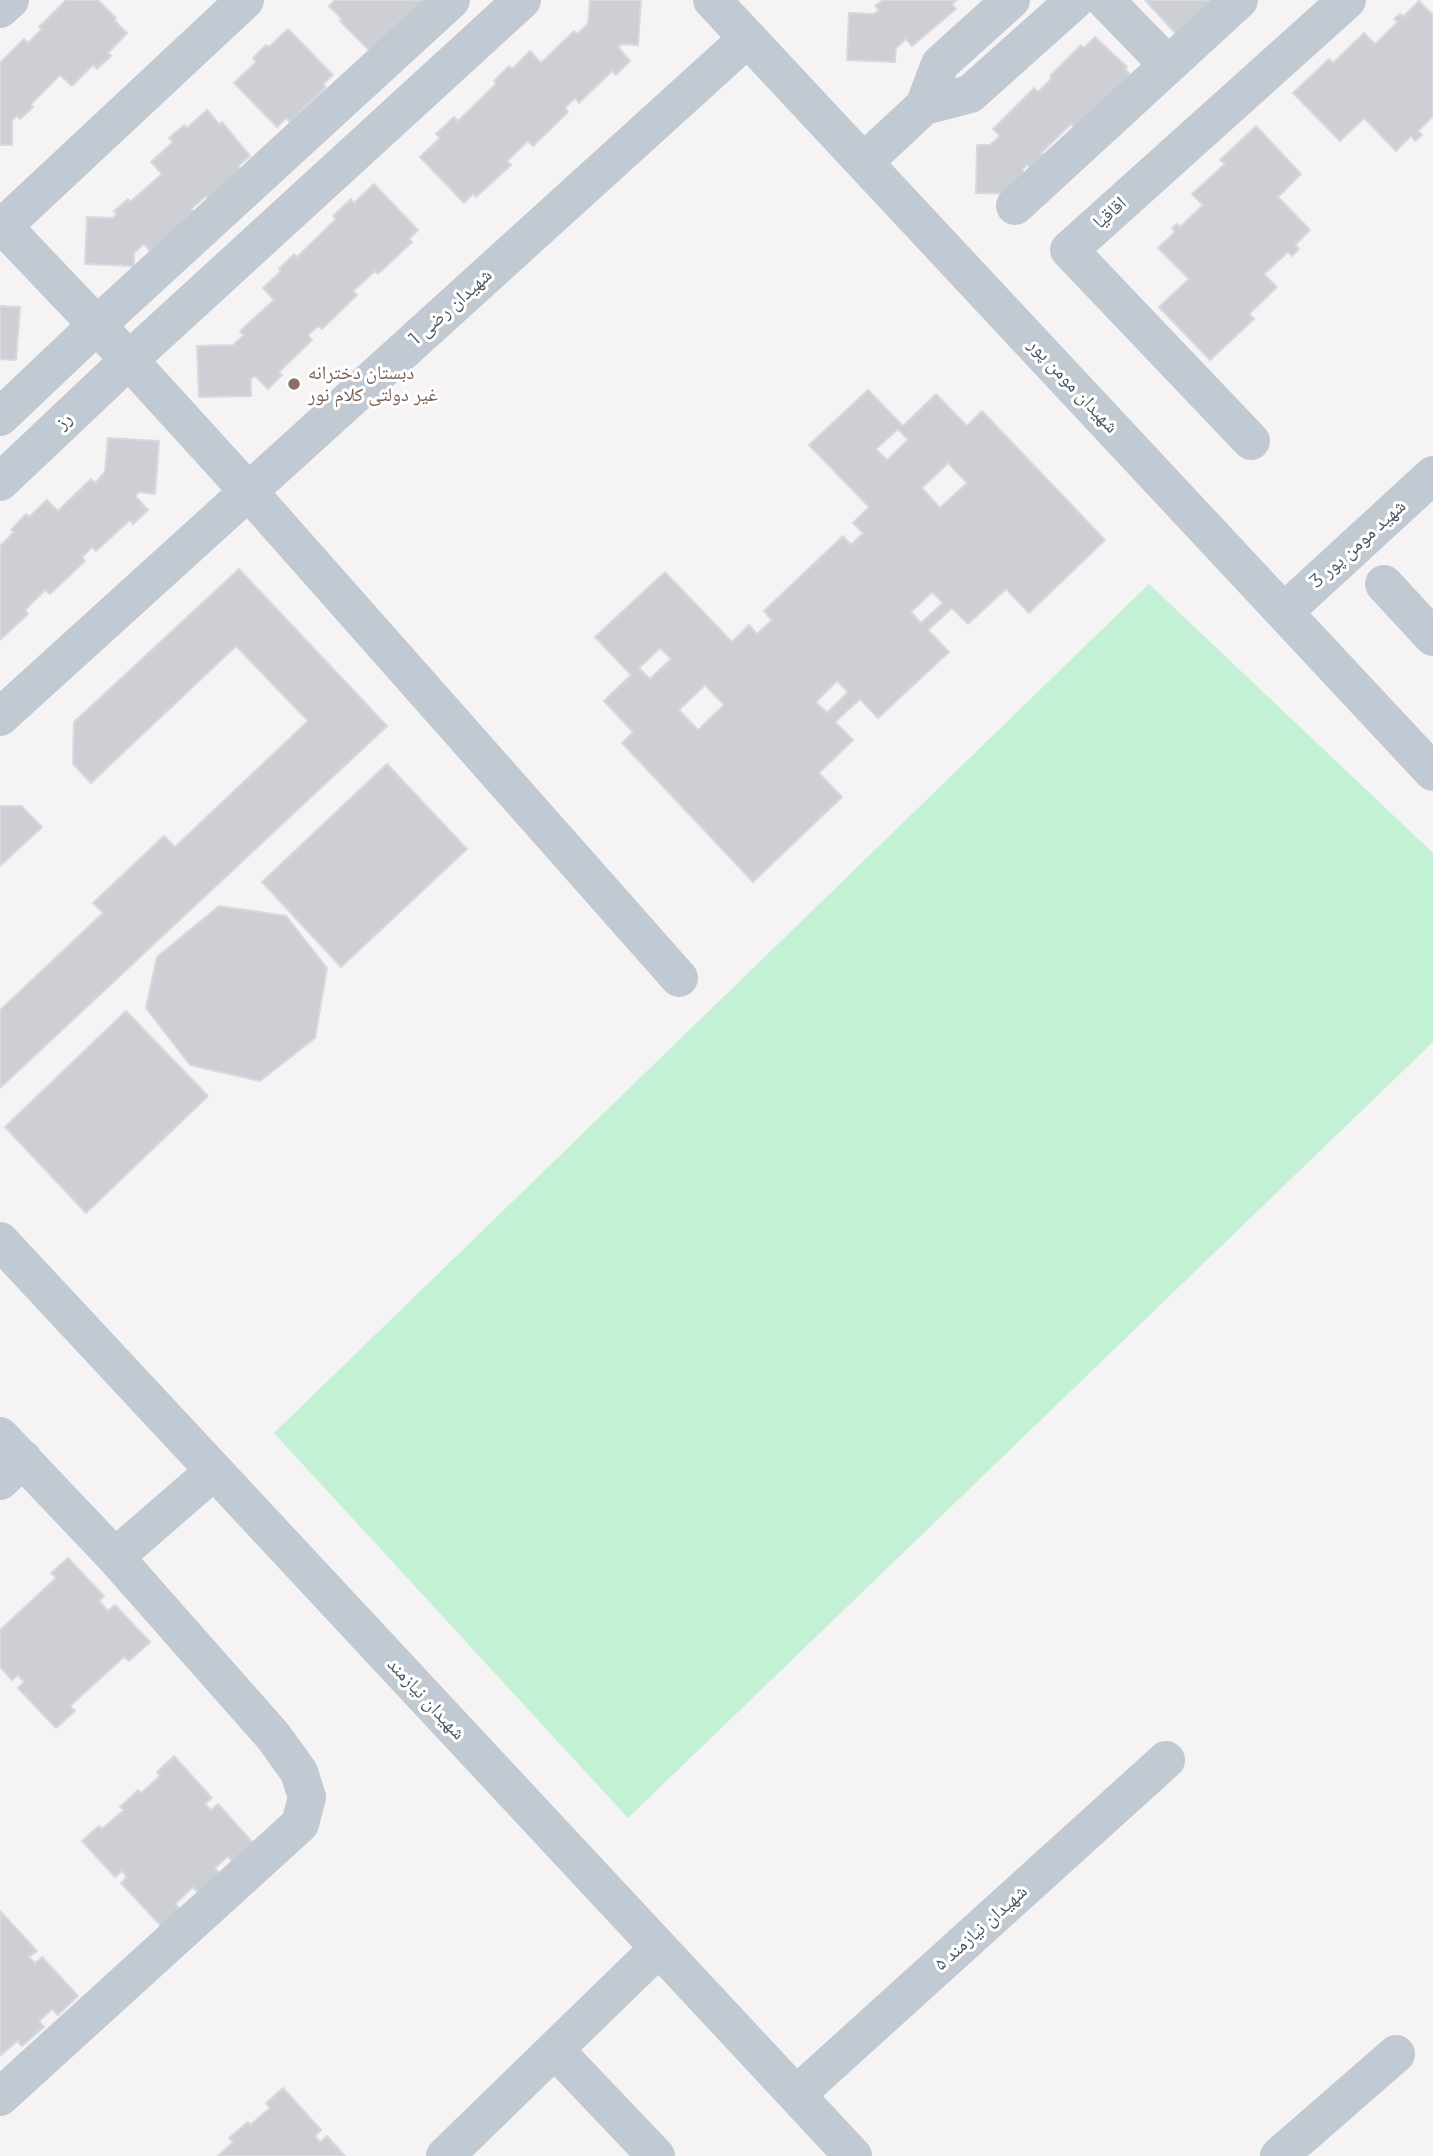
<!DOCTYPE html>
<meta charset="utf-8">
<style>
body{margin:0}
canvas{display:block;background:#f5f3f3}
</style>
<canvas width="1433" height="2156"></canvas>
<script>
const context = document.querySelector('canvas').getContext('2d');
context.lineJoin = 'round';
function fillPath(path, color) { context.fillStyle = color; context.fill(path, 'evenodd'); }
const shape = rows => new Path2D(rows.map(r => 'M' + r).join(''));
function trace(path, color, width, dash) { context.strokeStyle = color; context.lineWidth = width; context.lineCap = dash ? 'butt' : 'round'; context.setLineDash(dash || []); context.stroke(path); }
function label(font, color, halo, rows, align = 'center') {
  context.font = font + ' Montserrat,"Noto Naskh Arabic",sans-serif'; context.lineWidth = 6; context.setLineDash([]); context.textBaseline = 'middle'; context.strokeStyle = halo; context.fillStyle = color; for (const [text, x, y, turn = 0] of rows) {
    context.save(); context.translate(x, y); context.rotate((+turn || 0) * Math.PI / 180); context.textAlign = isNaN(turn) ? turn : align; if (halo) context.strokeText(text, 0, 0); context.fillText(text, 0, 0); context.restore();
  }
}
fillPath(shape([
 [1149,584,1433,853,1433,1042,628,1818,274,1433]
]), '#c3f1d5');
const building = shape([
 [66,0,98,0,116,18,114,20,127,33,108,53,111,56,97,69,93,65,72,86,60,75,31,104,33,107,20,119,17,116,12,120,12,145,0,145,0,63,24,39,28,43,42,29,39,27,66,0],
 [335,0,425,0,371,52,340,21,342,19,329,6,335,0],
 [590,0,641,0,638,45,622,44,618,47,630,61,616,75,612,71,579,103,575,98,565,108,568,112,533,146,528,141,507,161,511,165,476,197,473,194,464,203,420,157,440,138,436,134,454,117,458,121,496,84,494,81,509,66,512,69,530,51,541,63,574,31,577,34,588,24,590,0],
 [883,0,957,0,952,4,956,9,912,46,906,39,896,48,895,62,847,60,849,13,874,14,879,10,875,6,883,0],
 [1145,0,1212,0,1176,34,1145,0],
 [1419,1,1433,15,1433,116,1418,131,1422,135,1415,141,1411,136,1396,151,1364,118,1340,141,1293,93,1329,59,1333,63,1364,33,1375,44,1398,22,1394,19,1400,14,1403,17,1419,1],
 [288,29,333,75,323,84,326,87,290,122,286,118,277,127,234,83,256,62,253,58,266,45,269,47,288,29],
 [1095,37,1127,67,1125,69,1138,83,1082,135,1071,124,1041,153,1044,155,1031,168,1027,165,1023,169,1023,194,976,193,977,145,990,145,1000,136,993,129,1034,88,1038,92,1052,78,1050,76,1081,45,1084,48,1095,37],
 [207,110,220,125,222,122,250,156,238,166,241,170,208,198,206,196,191,209,195,213,150,251,144,244,134,253,134,266,85,264,87,217,113,218,117,214,114,211,128,199,130,202,162,174,151,162,173,142,169,138,184,125,187,128,207,110],
 [1256,126,1301,174,1278,197,1310,230,1295,245,1299,249,1292,256,1288,252,1264,274,1277,287,1249,314,1254,319,1210,360,1159,307,1189,279,1158,248,1175,232,1172,228,1177,224,1180,227,1203,205,1192,194,1225,164,1220,160,1256,126],
 [374,184,418,230,409,239,412,242,378,274,375,271,353,291,357,295,322,329,318,326,308,335,312,340,279,372,282,375,268,389,255,376,251,379,251,396,199,397,197,346,233,345,244,335,240,331,274,300,263,288,281,271,279,269,294,254,297,257,336,219,333,216,351,199,354,203,374,184],
 [0,306,20,307,16,360,0,359,0,306],
 [868,390,903,426,936,394,967,426,982,411,1105,540,1029,613,1006,589,968,624,952,608,928,630,949,652,878,718,860,699,835,722,853,740,819,773,842,797,753,882,622,743,633,732,604,701,631,675,595,637,665,572,732,642,749,625,757,634,772,620,764,611,843,536,851,545,863,533,853,523,869,507,809,445,868,390],
 [898,429,908,440,887,460,876,449,898,429],
 [948,463,967,483,940,508,922,488,948,463],
 [932,592,943,603,921,623,911,612,932,592],
 [660,648,671,659,650,679,639,668,660,648],
 [837,681,848,692,827,713,816,702,837,681],
 [705,685,724,705,698,730,679,710,705,685],
 [108,438,159,441,155,494,139,492,135,496,148,510,133,524,130,520,96,551,92,547,82,557,85,561,50,594,45,590,25,610,28,614,0,640,0,546,14,532,11,530,26,514,29,517,47,500,58,511,91,479,95,483,105,472,108,438],
 [239,569,387,726,0,1088,0,1010,103,913,93,903,164,836,175,847,308,721,236,646,91,783,73,764,74,722,239,569],
 [387,764,467,849,341,967,262,882,387,764],
 [0,806,21,806,42,827,0,866,0,806],
 [219,906,286,916,327,968,315,1038,260,1081,190,1065,146,1008,157,957,219,906],
 [126,1011,208,1096,86,1213,5,1127,126,1011],
 [68,1558,104,1596,99,1601,108,1611,115,1605,150,1642,129,1661,124,1657,70,1706,75,1711,56,1728,18,1688,24,1682,18,1675,12,1680,0,1667,0,1630,56,1578,51,1573,68,1558],
 [174,1756,212,1798,205,1804,211,1810,218,1804,254,1844,233,1862,228,1856,215,1868,220,1874,198,1893,193,1887,175,1904,181,1910,162,1927,121,1883,127,1877,122,1871,115,1877,82,1841,99,1826,102,1829,124,1810,120,1807,138,1790,141,1793,160,1776,157,1772,174,1756],
 [0,1911,37,1951,29,1957,35,1963,42,1957,78,1996,58,2015,52,2009,39,2021,44,2027,22,2046,17,2041,0,2056,0,1911],
 [283,2088,321,2130,315,2136,320,2142,327,2136,345,2156,218,2156,233,2142,229,2138,248,2122,250,2125,270,2108,266,2103,283,2088]
]);
fillPath(building, '#cdcfd5');
trace(building, '#d7d9de', 2);
trace(shape([
 [712,0,1433,772],
 [1105,0,1168,65],
 [0,9,10,0],
 [924,106,970,94,1075,0],
 [864,162,924,106,940,64,1011,0],
 [1015,206,1239,0],
 [0,223,97,325,248,491,679,978],
 [0,229,245,0],
 [0,417,97,325,451,0],
 [1251,441,1069,250,1347,0],
 [0,482,129,360,522,0],
 [1384,584,1433,637],
 [1284,612,1433,475],
 [0,717,748,38],
 [0,1241,853,2156],
 [0,1436,115,1557,273,1736,299,1772,307,1797,300,1824,0,2097],
 [0,1481,23,1459],
 [115,1557,214,1471],
 [555,2050,656,2156],
 [796,2095,1166,1760],
 [445,2156,659,1948],
 [1279,2156,1396,2054]
]), '#c1cad2', 38);
for (const [x, y, r, color] of [
 [294,384,7,"#8d6e63"]
]) { const dot = new Path2D(); dot.arc(x, y, r, 0, 2 * Math.PI); context.fillStyle = color; context.fill(dot); trace(dot, '#fff', 2.5); }
label('19px', '#4a5661', '#fff', [
 ["اقاقیا",1110,213,-42],
 ["شهیدان رضی 1",451,307,-42],
 ["شهیدان مومن پور",1073,386,47],
 ["رز",64,421,-43],
 ["شهید مومن پور 3",1358,544,-42],
 ["شهیدان نیازمند",426,1699,47],
 ["شهیدان نیازمند ۵",981,1928,-42]
]);
label('19px', '#785e54', '#fff', [
 ["دبستان دخترانه",308,373],
 ["غیر دولتی کلام نور",308,395]
], 'left');
</script>
